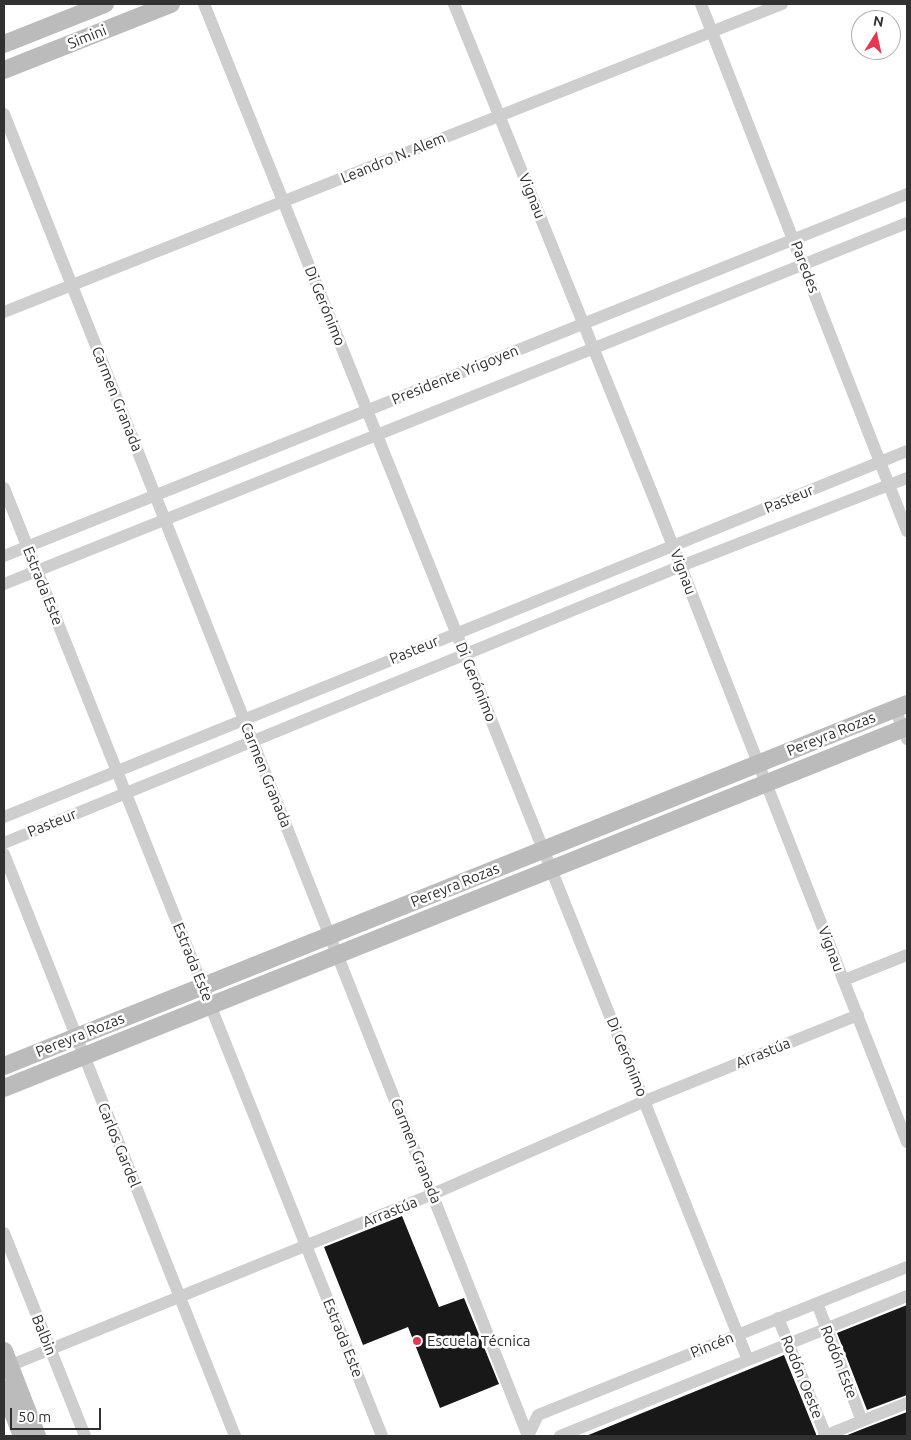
<!DOCTYPE html>
<meta charset="utf-8">
<style>
body{margin:0}
#map{position:relative;width:911px;height:1440px;overflow:hidden;background:#fff;font-family:Ubuntu,sans-serif}
canvas{display:block}
.frame{position:absolute;inset:0;border:5px solid #313131;pointer-events:none}
.north{position:absolute;left:851px;top:10px;width:50px;height:50px;box-sizing:border-box;background:#fff;border:1px solid #adadad;border-radius:50%;rotate:10deg;font-size:14px;font-weight:700;line-height:20px;text-align:center;color:#313131}
.north::after{content:'';display:block;margin:auto;width:18px;height:22px;background:#e53751;clip-path:polygon(50% 0,100% 100%,50% 72%,0 100%)}
.scale{position:absolute;left:10px;top:1408px;width:91px;height:22px;box-sizing:border-box;border:2px solid #313131;border-top:0;padding-left:6px;font-size:15px;line-height:18px;white-space:nowrap;color:#313131;-webkit-text-stroke:4px #fff;paint-order:stroke}
</style>
<div id="map">
<canvas width="911" height="1440"></canvas>
<div class="frame"></div>
<div class="north">N</div>
<div class="scale">50 m</div>
</div>
<script>
const context = document.querySelector('canvas').getContext('2d');
context.lineJoin = 'round';
function fillPath(path, color) { context.fillStyle = color; context.fill(path, 'evenodd'); }
const shape = rows => new Path2D(rows.map(r => 'M' + r).join(''));
function trace(path, color, width, dash) { context.strokeStyle = color; context.lineWidth = width; context.lineCap = dash ? 'butt' : 'round'; context.setLineDash(dash || []); context.stroke(path); }
function label(font, color, halo, rows, align = 'center') {
  context.font = font + ' Ubuntu,sans-serif'; context.lineWidth = 5; context.setLineDash([]); context.textBaseline = 'middle'; context.strokeStyle = halo; context.fillStyle = color; for (const [text, x, y, turn = 0] of rows) {
    context.save(); context.translate(x, y); context.rotate((+turn || 0) * Math.PI / 180); context.textAlign = isNaN(turn) ? turn : align; if (halo) context.strokeText(text, 0, 0); context.fillText(text, 0, 0); context.restore();
  }
}
fillPath(shape([
 [402,1216,439,1307,464,1298,499,1384,440,1408,408,1327,363,1345,324,1247],
 [907,1305,907,1395,867,1410,837,1333],
 [784,1355,816,1434,816,1436,586,1436],
 [907,1412,907,1436,845,1436,865,1428]
]), '#181818');
trace(shape([
 [204,4,748,1360],
 [454,4,656,503,907,1142],
 [701,4,907,531],
 [4,114,528,1436],
 [4,312,782,4],
 [4,488,382,1436],
 [4,556,907,194],
 [4,584,907,223],
 [895,709,907,739],
 [4,817,907,451],
 [4,843,681,566,907,478],
 [4,854,235,1436],
 [844,980,907,955],
 [4,1233,85,1436],
 [817,1303,862,1421],
 [778,1318,826,1436],
 [4,1368,433,1194,645,1101,858,1015],
 [528,1436,538,1415,907,1267],
 [560,1436,907,1296],
 [824,1436,907,1403]
]), '#cecece', 12);
trace(shape([
 [4,44,105,4],
 [4,70,171,4],
 [4,1066,907,704],
 [4,1088,907,727],
 [4,1351,37,1436],
 [4,1389,22,1436]
]), '#bbb', 18);
for (const [x, y, r, color] of [
 [417,1341,5,"#e53751"]
]) { const dot = new Path2D(); dot.arc(x, y, r, 0, 2 * Math.PI); context.fillStyle = color; context.fill(dot); trace(dot, '#fff', 2); }
label('15px', '#313131', '#fff', [
 ["Simini",87,37,-22],
 ["Leandro N. Alem",393,158,-22],
 ["Vignau",532,196,68],
 ["Paredes",805,267,69],
 ["Di Gerónimo",325,306,68],
 ["Presidente Yrigoyen",455,375,-22],
 ["Carmen Granada",117,399,68],
 ["Pasteur",789,499,-22],
 ["Vignau",683,572,69],
 ["Estrada Este",43,586,68],
 ["Pasteur",414,650,-22],
 ["Di Gerónimo",476,682,68],
 ["Pereyra Rozas",831,734,-22],
 ["Carmen Granada",266,775,68],
 ["Pasteur",52,823,-22],
 ["Pereyra Rozas",455,885,-22],
 ["Vignau",831,949,69],
 ["Estrada Este",193,962,68],
 ["Pereyra Rozas",80,1035,-22],
 ["Arrastúa",763,1053,-22],
 ["Di Gerónimo",627,1057,68],
 ["Carlos Gardel",119,1145,68],
 ["Carmen Granada",416,1151,68],
 ["Arrastúa",390,1212,-22],
 ["Balbin",44,1335,68],
 ["Estrada Este",343,1338,68],
 ["Pincén",712,1345,-22],
 ["Rodón Este",839,1362,69],
 ["Rodón Oeste",802,1377,68]
]);
label('15px', '#313131', '#fff', [
 ["Escuela Técnica",427,1341]
], 'left');
</script>
